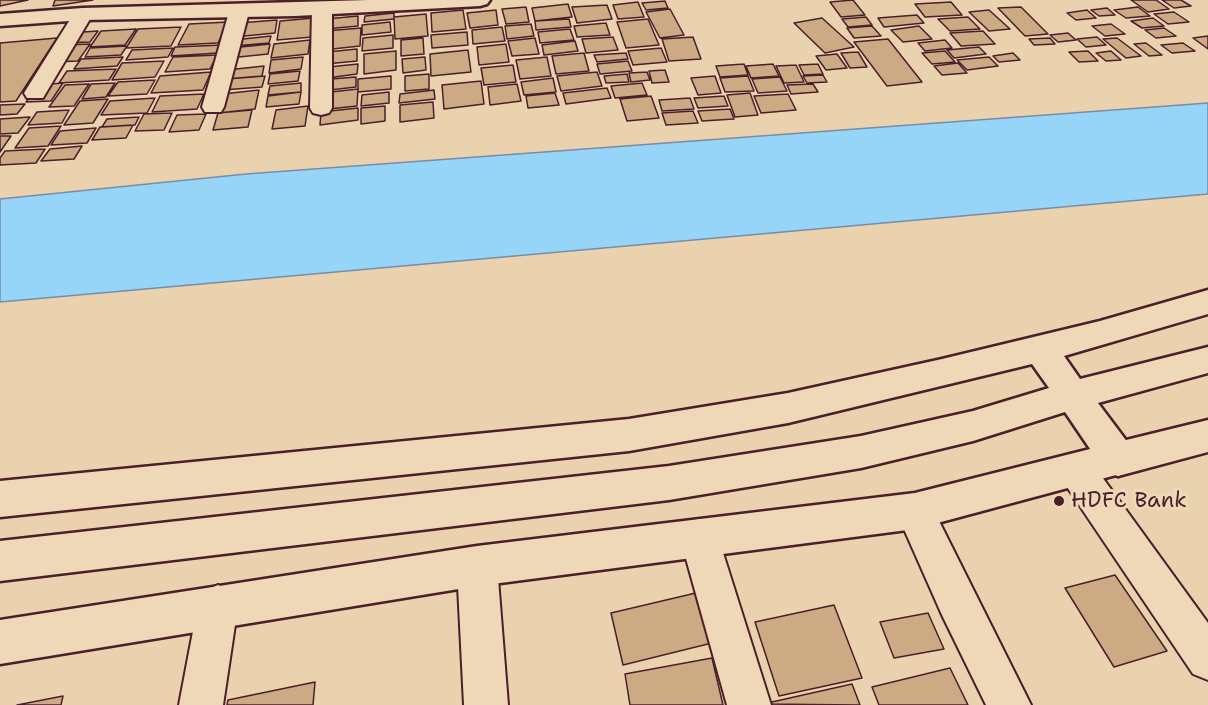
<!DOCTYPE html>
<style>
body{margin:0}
canvas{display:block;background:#ebd2af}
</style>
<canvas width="1208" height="705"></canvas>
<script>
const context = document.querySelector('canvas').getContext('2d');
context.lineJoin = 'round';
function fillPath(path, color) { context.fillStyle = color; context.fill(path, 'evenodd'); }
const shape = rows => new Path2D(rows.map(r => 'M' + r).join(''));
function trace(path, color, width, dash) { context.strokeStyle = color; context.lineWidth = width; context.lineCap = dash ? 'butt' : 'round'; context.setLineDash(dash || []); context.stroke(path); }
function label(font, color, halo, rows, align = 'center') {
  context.font = font + ' "Shantell Sans",sans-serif'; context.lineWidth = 6; context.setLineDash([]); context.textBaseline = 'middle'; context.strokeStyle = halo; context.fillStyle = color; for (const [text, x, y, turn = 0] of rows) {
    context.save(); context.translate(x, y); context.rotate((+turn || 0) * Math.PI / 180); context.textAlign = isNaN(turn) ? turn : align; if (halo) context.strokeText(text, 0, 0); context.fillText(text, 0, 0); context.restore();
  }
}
const water = shape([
 [1208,103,1208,194,0,302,0,199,246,174,1208,103]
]);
fillPath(water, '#96d5f8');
trace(water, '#788ca6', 1.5);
const building = shape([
 [0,0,28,0,0,6,0,0],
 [55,0,93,0,53,6,55,0],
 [853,0,865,15,841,17,830,2,853,0],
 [1131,0,1156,0,1169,9,1148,12,1131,0],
 [1162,0,1181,0,1191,6,1174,8,1162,0],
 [665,1,668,8,646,10,642,3,665,1],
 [638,2,644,17,618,19,613,5,638,2],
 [951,2,962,15,925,17,915,4,951,2],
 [568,4,572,17,535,21,532,8,568,4],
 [607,5,612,19,577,23,572,7,607,5],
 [526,7,529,22,506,24,502,9,526,7],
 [1021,7,1048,34,1025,36,998,8,1021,7],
 [1138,7,1150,16,1126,18,1114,10,1138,7],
 [1107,8,1115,15,1099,16,1091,10,1107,8],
 [670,9,684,35,660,38,646,12,670,9],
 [463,10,466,29,432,32,431,13,463,10],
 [496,10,498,25,470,28,467,13,496,10],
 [989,10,1010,29,989,31,969,12,989,10],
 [1087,10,1096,18,1076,20,1067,13,1087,10],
 [1174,12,1189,22,1168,24,1154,14,1174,12],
 [394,13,394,19,364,22,365,16,394,13],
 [426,14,428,36,395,39,394,17,426,14],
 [917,15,924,23,884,27,878,18,917,15],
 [358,16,358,26,325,29,326,19,358,16],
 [866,17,872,25,848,27,842,19,866,17],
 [968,17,980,29,950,31,938,19,968,17],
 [314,18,312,37,277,40,280,21,314,18],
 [822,18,854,47,825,53,794,23,822,18],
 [1153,18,1164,26,1142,28,1131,21,1153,18],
 [569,19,571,27,536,30,535,21,569,19],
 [648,19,659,45,626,48,617,22,648,19],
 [277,20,275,33,235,37,239,23,277,20],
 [228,22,218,43,178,45,189,24,228,22],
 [390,22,391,32,362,35,362,25,390,22],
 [606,23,610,35,577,37,574,26,606,23],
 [531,24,534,36,507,39,505,26,531,24],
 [1111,24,1125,34,1105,36,1092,26,1111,24],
 [872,26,881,36,854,38,847,28,872,26],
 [919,26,932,39,903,42,891,30,919,26],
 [181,27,171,46,126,48,138,29,181,27],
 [502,27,505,41,473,44,472,30,502,27],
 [361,28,360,46,323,50,325,31,361,28],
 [1164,28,1176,36,1156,38,1145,30,1164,28],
 [136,29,125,45,90,47,101,31,136,29],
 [570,29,574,40,540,43,538,32,570,29],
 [98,31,90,42,61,43,69,33,98,31],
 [983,31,995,44,961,46,950,33,983,31],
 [467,32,468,45,432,48,431,35,467,32],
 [1068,33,1076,40,1058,42,1050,35,1068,33],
 [393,35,393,48,362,51,363,38,393,35],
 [271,36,269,43,234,46,234,40,271,36],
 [1208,36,1208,49,1193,38,1208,36],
 [613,37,618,50,586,53,582,39,613,37],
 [693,37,701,59,669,61,662,39,693,37],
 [1097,37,1106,45,1086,47,1077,39,1097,37],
 [57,38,16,101,0,102,0,43,57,38],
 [423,38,424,54,401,56,401,40,423,38],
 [535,38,539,54,512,56,508,41,535,38],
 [1050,38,1055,44,1034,45,1029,39,1050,38],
 [1117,38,1141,56,1126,58,1103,39,1117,38],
 [888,39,922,82,887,86,854,42,888,39],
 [310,40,308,54,271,58,274,44,310,40],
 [945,40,952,48,925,51,918,43,945,40],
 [575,41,578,51,544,55,542,45,575,41],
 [1146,43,1162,55,1149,56,1134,44,1146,43],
 [1183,43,1195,51,1172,53,1161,45,1183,43],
 [90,44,78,61,52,62,64,45,90,44],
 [270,44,268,54,229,58,231,48,270,44],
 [506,44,509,62,479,65,477,47,506,44],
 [223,45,218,53,171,56,175,47,223,45],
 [127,46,121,55,85,57,90,48,127,46],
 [979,47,986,54,954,58,947,50,979,47],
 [173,48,168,57,126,60,132,50,173,48],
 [661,48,667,62,633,65,628,51,661,48],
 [357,49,357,61,326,64,327,52,357,49],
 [468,50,471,72,431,76,430,54,468,50],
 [396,51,396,70,364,74,364,54,396,51],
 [945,51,955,62,932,64,922,53,945,51],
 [1088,51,1098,61,1079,62,1069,52,1088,51],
 [1111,51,1121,60,1106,61,1096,53,1111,51],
 [858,52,867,67,850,68,841,53,858,52],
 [584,53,589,71,556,74,552,56,584,53],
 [626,53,628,59,597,62,594,55,626,53],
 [1013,53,1020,60,999,62,993,56,1013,53],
 [837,54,847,68,826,70,816,56,837,54],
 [217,55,210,69,165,72,173,57,217,55],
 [123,57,117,66,74,69,81,59,123,57],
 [303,57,301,69,269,73,271,60,303,57],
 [425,57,426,70,403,73,402,59,425,57],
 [547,57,551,76,520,79,516,60,547,57],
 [989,57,998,66,967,70,957,60,989,57],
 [164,61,155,77,112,80,122,63,164,61],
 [628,61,632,71,600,74,597,64,628,61],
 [958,63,967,73,942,75,934,66,958,63],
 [358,64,357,74,327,78,328,67,358,64],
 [744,64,748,75,720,77,716,66,744,64],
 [773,64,779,76,751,78,746,66,773,64],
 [818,64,823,74,804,75,799,65,818,64],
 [513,65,516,82,484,85,481,68,513,65],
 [796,65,804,82,784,83,776,66,796,65],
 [264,66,262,76,225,79,227,70,264,66],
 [116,69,109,80,59,83,67,71,116,69],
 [665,70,669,82,652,83,649,71,665,70],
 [300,71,298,81,268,84,270,74,300,71],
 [211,72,203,90,151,93,160,76,211,72],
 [597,72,602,86,561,91,557,76,597,72],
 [647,72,650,80,631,82,629,73,647,72],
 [429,74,429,89,405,91,405,76,429,74],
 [627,74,629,82,606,83,604,76,627,74],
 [823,75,827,82,807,83,803,76,823,75],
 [265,76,262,87,223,90,227,79,265,76],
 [391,76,391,89,358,92,358,79,391,76],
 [715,76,721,93,698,95,691,78,715,76],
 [748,76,754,91,725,92,720,78,748,76],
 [356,77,356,87,330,90,331,79,356,77],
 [780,77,787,91,758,93,752,79,780,77],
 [553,78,556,92,524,95,521,82,553,78],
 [155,80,147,94,108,96,118,82,155,80],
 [481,81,484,104,444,109,442,85,481,81],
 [63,83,51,101,26,102,39,85,63,83],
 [115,83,106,97,82,99,91,84,115,83],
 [301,83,301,92,268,95,270,86,301,83],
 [642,83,647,95,615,98,611,86,642,83],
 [89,84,74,106,49,107,65,85,89,84],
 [517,84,521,101,490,105,488,87,517,84],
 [813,84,818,92,791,94,787,85,813,84],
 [607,88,611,98,566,104,563,93,607,88],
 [358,89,357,106,329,109,331,92,358,89],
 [259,90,255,109,218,113,222,94,259,90],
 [434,90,435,99,399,103,400,94,434,90],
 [301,92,299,104,266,107,268,96,301,92],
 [389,92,389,103,361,106,362,95,389,92],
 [555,93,559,105,528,108,526,96,555,93],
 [750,93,758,115,735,117,727,95,750,93],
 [204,94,197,109,152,112,160,96,204,94],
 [788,94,796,110,761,113,754,96,788,94],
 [651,96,659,118,627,121,620,99,651,96],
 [724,96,728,106,698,108,694,98,724,96],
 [155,98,147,113,101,115,110,101,155,98],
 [690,98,694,109,662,111,659,100,690,98],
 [108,99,93,123,64,125,80,101,108,99],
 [433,102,434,118,400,122,400,105,433,102],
 [25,104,17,114,0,115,0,105,25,104],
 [308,106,305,126,272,129,276,110,308,106],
 [385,106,385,121,361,124,361,108,385,106],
 [358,108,358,120,320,125,321,112,358,108],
 [730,109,734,119,702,121,698,111,730,109],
 [69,110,62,123,28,125,37,112,69,110],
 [252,110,248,127,213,130,218,113,252,110],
 [693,111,698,123,666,125,662,113,693,111],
 [172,113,164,130,135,131,144,114,172,113],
 [206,114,199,130,169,132,177,115,206,114],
 [30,117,18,133,0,134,0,119,30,117],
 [139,117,135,125,102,127,107,119,139,117],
 [133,125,126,138,92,140,100,127,133,125],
 [61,126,48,146,15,148,29,128,61,126],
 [96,128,87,143,51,145,60,131,96,128],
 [0,136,11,136,0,152,0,136],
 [82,146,74,159,41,161,50,149,82,146],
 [45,149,36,163,0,165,0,158,5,151,45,149],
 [1115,575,1167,651,1114,667,1065,588,1115,575],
 [700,592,716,642,623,665,611,613,700,592],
 [834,605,862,678,779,696,755,622,834,605],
 [928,613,944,649,894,658,880,622,928,613],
 [712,658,723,705,630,705,625,674,712,658],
 [950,668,968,705,879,705,872,687,950,668],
 [315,682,313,705,227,705,228,700,315,682],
 [852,684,860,705,763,704,852,684],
 [63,696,61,705,17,705,63,696]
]);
fillPath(building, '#ccaa83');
trace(building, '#4a1f2b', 1.5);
const street = shape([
 [322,3,332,9,332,108,329,113,321,115,313,113,310,108,312,9,322,3],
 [239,6,249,12,224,107,221,112,205,112,202,107,229,12,239,6],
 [83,8,93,14,46,93,43,98,27,98,24,93,76,10,83,8],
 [1076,454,1089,459,1208,623,1208,680,1193,674,1063,481,1058,470,1063,459,1076,454],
 [915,493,928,499,1031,705,986,705,942,615,896,511,902,499,915,493],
 [699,519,712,524,718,537,771,705,727,705,680,537,686,524,699,519],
 [477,547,491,552,497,566,508,705,464,705,457,566,463,552,477,547],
 [218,585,232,591,238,605,223,705,179,705,198,605,204,591,218,585]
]);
const secondary = shape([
 [369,0,490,0,487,4,480,6,295,16,83,20,0,26,0,14,83,8,369,0],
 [1118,442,1131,447,1136,459,1131,471,915,529,477,586,0,664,0,620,477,546,915,493,1118,442]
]);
const primary = shape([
 [1208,420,1208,452,1118,476,1105,471,1100,459,1105,447,1118,442,1208,420]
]);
const highway = shape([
 [1208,290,1208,314,1064,356,1080,379,1208,347,1208,373,1098,403,1131,447,1136,459,1131,471,1118,476,1105,471,1065,412,973,441,861,468,669,500,0,581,0,541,669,466,861,436,973,411,1049,388,1032,364,788,423,629,451,0,517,0,481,629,419,788,393,942,359,1100,321,1208,290]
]);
trace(street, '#4a1f2b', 4);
trace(secondary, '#4a1f2b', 5);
trace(primary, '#4a1f2b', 5);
trace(highway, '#4a1f2b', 5);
fillPath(street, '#efd8b8');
fillPath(secondary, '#efd8b8');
fillPath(primary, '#efd8b8');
fillPath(highway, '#efd8b8');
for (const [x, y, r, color] of [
 [1059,501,6,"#4a1f2b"]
]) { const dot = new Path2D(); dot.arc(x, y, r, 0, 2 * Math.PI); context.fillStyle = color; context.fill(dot); trace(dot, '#efd8b8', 2); }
label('22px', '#4a1f2b', '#efd8b8', [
 ["HDFC Bank",1071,501]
], 'left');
</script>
